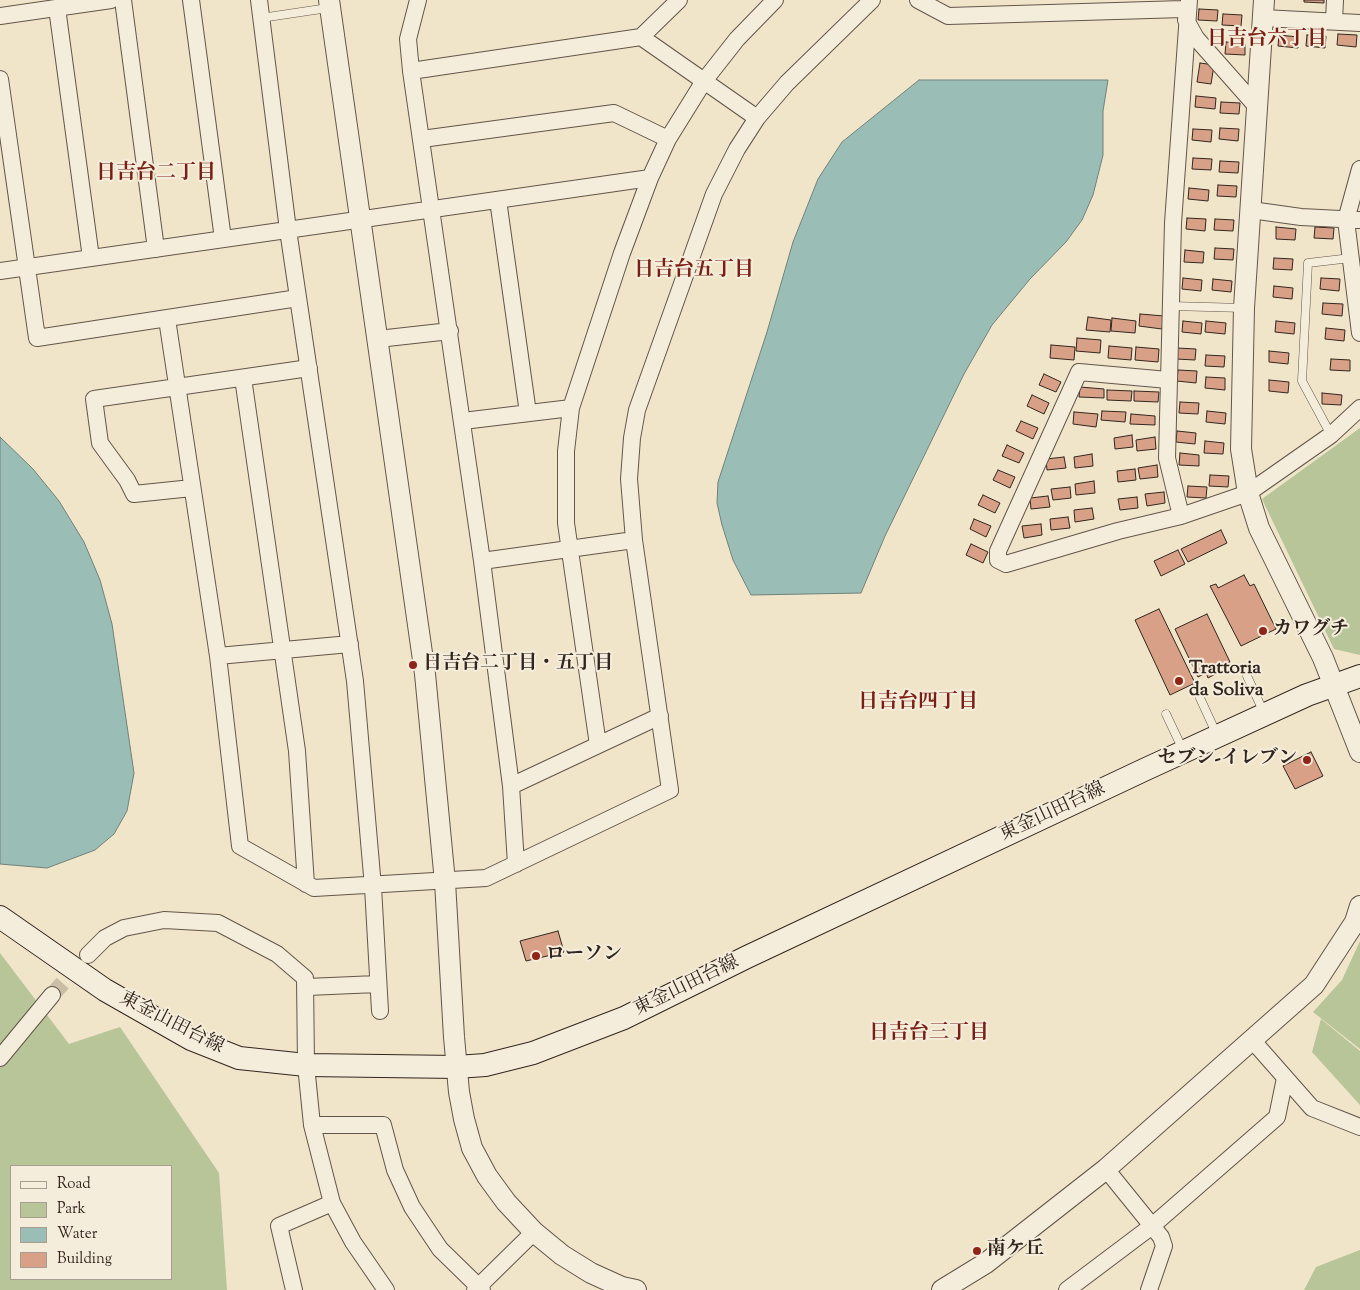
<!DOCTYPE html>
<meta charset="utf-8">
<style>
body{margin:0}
#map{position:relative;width:1360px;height:1290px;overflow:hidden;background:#f0e4c9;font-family:"Sorts Mill Goudy",serif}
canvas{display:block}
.legend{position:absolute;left:10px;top:1165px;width:162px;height:115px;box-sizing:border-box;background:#f5eddc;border:1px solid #a79d90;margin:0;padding:6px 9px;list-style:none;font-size:15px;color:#32261f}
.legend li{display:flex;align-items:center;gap:10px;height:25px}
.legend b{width:25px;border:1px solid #a79d90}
</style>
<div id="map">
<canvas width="1360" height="1290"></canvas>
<ul class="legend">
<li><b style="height:6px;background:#f5eddc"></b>Road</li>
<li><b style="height:14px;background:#b7c598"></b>Park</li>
<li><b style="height:14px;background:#9abeb6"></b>Water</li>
<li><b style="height:14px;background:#d8a187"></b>Building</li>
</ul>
</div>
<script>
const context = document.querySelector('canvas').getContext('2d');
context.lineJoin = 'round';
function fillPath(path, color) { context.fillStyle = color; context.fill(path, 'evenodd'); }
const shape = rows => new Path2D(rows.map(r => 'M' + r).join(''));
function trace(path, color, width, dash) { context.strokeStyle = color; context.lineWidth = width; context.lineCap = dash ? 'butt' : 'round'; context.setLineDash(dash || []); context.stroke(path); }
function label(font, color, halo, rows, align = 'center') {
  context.font = font + ' "Sorts Mill Goudy","Noto Serif JP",serif'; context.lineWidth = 4; context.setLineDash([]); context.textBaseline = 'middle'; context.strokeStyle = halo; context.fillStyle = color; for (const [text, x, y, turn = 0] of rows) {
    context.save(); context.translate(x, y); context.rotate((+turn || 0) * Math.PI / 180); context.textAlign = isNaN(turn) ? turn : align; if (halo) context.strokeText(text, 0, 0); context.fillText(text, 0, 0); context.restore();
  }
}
fillPath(shape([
 [1360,428,1360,655,1334,649,1262,499],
 [1360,941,1360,1049,1313,1012,1342,980],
 [0,953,69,1044,120,1027,219,1173,227,1290,0,1290],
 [11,1166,171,1166,171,1279,11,1279],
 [1321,1019,1360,1051,1360,1105,1312,1052],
 [1360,1250,1360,1290,1304,1290,1316,1267]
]), '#b7c598');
const water = shape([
 [919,80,1108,80,1103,111,1103,155,1093,195,1082,220,1066,242,1030,279,992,325,964,374,885,536,861,593,751,595,733,560,722,525,717,503,718,482,767,332,793,242,818,179,842,142,919,80],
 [0,437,33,469,59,501,84,542,100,580,112,624,134,773,127,811,114,834,95,850,47,868,0,864,0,437]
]);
fillPath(water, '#9abeb6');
trace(water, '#70817a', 1);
const building = shape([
 [1304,0,1324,0,1324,3,1304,2,1304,0],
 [1199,9,1218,10,1217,21,1198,20,1199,9],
 [1223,14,1242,15,1241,26,1222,25,1223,14],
 [1338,34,1357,35,1356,47,1337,45,1338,34],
 [1279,35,1298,37,1298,48,1278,46,1279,35],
 [1307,35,1326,36,1325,48,1306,46,1307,35],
 [1226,42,1245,44,1245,55,1225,54,1226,42],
 [1200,63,1214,65,1211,84,1197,82,1200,63],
 [1196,96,1216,98,1215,109,1195,107,1196,96],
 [1221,102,1240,103,1239,114,1220,113,1221,102],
 [1220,128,1239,129,1238,141,1219,139,1220,128],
 [1193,129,1212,130,1211,142,1192,140,1193,129],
 [1193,158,1212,159,1211,170,1192,169,1193,158],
 [1220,161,1239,162,1238,173,1219,172,1220,161],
 [1218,185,1237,186,1236,197,1217,196,1218,185],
 [1189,188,1209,190,1208,201,1188,199,1189,188],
 [1187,218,1206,219,1205,231,1186,229,1187,218],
 [1215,219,1234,220,1233,231,1214,230,1215,219],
 [1276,227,1296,229,1295,240,1276,239,1276,227],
 [1315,227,1334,228,1333,239,1314,238,1315,227],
 [1215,248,1234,249,1233,260,1214,259,1215,248],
 [1185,250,1204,252,1203,263,1184,262,1185,250],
 [1274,258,1293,259,1292,270,1273,269,1274,258],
 [1183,278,1202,280,1201,291,1182,289,1183,278],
 [1321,278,1340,279,1339,291,1320,289,1321,278],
 [1213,279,1232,281,1231,292,1212,290,1213,279],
 [1274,286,1293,288,1292,299,1273,297,1274,286],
 [1323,303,1343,304,1342,316,1322,314,1323,303],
 [1140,314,1164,316,1162,329,1139,326,1140,314],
 [1088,317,1111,320,1110,332,1086,330,1088,317],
 [1112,318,1136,321,1135,333,1111,331,1112,318],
 [1183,321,1202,323,1201,334,1182,332,1183,321],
 [1206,321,1226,323,1225,334,1205,332,1206,321],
 [1276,321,1295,323,1294,334,1275,332,1276,321],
 [1326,328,1345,330,1344,341,1325,339,1326,328],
 [1077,338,1101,340,1100,353,1076,351,1077,338],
 [1051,345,1075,347,1074,360,1050,358,1051,345],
 [1109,346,1132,348,1131,360,1108,358,1109,346],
 [1136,347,1159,349,1158,362,1135,360,1136,347],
 [1177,348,1196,349,1195,360,1176,359,1177,348],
 [1269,351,1289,353,1288,364,1269,362,1269,351],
 [1206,355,1225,356,1224,367,1205,366,1206,355],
 [1331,359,1350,360,1350,371,1330,370,1331,359],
 [1178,370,1197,371,1196,383,1177,381,1178,370],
 [1044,374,1061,382,1056,392,1039,385,1044,374],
 [1206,377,1225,378,1225,390,1205,388,1206,377],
 [1269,380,1289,382,1288,393,1269,391,1269,380],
 [1080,387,1104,389,1104,398,1079,397,1080,387],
 [1107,390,1132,391,1131,401,1107,400,1107,390],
 [1134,391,1159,392,1158,402,1134,401,1134,391],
 [1322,393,1342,395,1341,405,1322,404,1322,393],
 [1032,395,1049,403,1044,414,1027,406,1032,395],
 [1180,402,1199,403,1198,414,1179,413,1180,402],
 [1102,411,1126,412,1125,422,1101,420,1102,411],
 [1207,411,1226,413,1225,424,1206,422,1207,411],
 [1074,412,1098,414,1096,427,1073,424,1074,412],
 [1131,414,1155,416,1155,425,1130,424,1131,414],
 [1021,421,1038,428,1033,439,1016,431,1021,421],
 [1177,431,1196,433,1195,444,1176,442,1177,431],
 [1132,435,1133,447,1115,449,1114,438,1132,435],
 [1155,437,1156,449,1137,451,1136,440,1155,437],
 [1205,441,1224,443,1223,454,1204,453,1205,441],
 [1007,445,1024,453,1019,463,1002,456,1007,445],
 [1180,453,1199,455,1199,466,1179,465,1180,453],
 [1092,454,1093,466,1075,468,1074,457,1092,454],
 [1064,457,1066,468,1047,470,1046,459,1064,457],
 [1157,465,1158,477,1140,479,1138,468,1157,465],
 [1135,469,1136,480,1118,482,1117,471,1135,469],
 [998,470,1015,477,1010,488,993,480,998,470],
 [1210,475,1229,476,1228,487,1209,486,1210,475],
 [1094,481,1095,493,1076,495,1075,484,1094,481],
 [1188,486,1207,487,1206,498,1187,497,1188,486],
 [1070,487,1071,498,1053,500,1051,489,1070,487],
 [1164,492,1165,503,1147,506,1145,494,1164,492],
 [983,495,1000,503,995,513,978,505,983,495],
 [1048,496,1050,507,1031,509,1030,498,1048,496],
 [1137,497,1138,508,1120,510,1118,499,1137,497],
 [1092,508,1094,519,1075,522,1074,510,1092,508],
 [1068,517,1070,528,1051,530,1050,519,1068,517],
 [974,519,991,526,986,537,970,529,974,519],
 [1041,524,1042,535,1024,538,1022,526,1041,524],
 [1221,530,1227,543,1188,562,1181,549,1221,530],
 [971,544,988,552,983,563,966,555,971,544],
 [1178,550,1185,564,1161,576,1154,561,1178,550],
 [1244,575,1250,586,1254,584,1276,629,1241,646,1210,586,1216,584,1218,588,1244,575],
 [1159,609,1195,683,1170,695,1135,620,1159,609],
 [1207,614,1230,662,1225,664,1227,668,1208,678,1206,673,1198,677,1175,629,1207,614],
 [1311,752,1323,776,1295,789,1283,766,1311,752],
 [558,931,564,952,526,961,520,941,558,931]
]);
fillPath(building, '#d8a187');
trace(building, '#32261f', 1);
trace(shape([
 [52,995,81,963]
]), '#cabea7', 16, [16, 8]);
const service = shape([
 [261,18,328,8],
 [1171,306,1244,308],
 [1331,435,1302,381,1308,263,1351,258],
 [1247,676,1264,713],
 [1200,698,1217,735],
 [1166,714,1183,750]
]);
const minor = shape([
 [123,0,156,249],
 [191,0,223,239],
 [259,0,288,230,355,681,373,887,380,1011],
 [418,0,408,39,411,71,482,561,511,786,516,864],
 [918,0,948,16,1183,9],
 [57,8,91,258],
 [0,16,111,0],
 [1263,18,1360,23],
 [1186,20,1196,38,1257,107],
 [1334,21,1335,0],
 [641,37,757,118],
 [411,71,641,37,679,0],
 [0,79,37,338,298,298],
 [422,139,614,113,668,139],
 [1360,169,1346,220,1360,333],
 [498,200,528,413],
 [1251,210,1301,217,1360,220],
 [0,271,650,178],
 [167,319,218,656,240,846,314,888,486,878,670,790,634,540,629,479,632,438,637,410,714,194,737,149,757,118,787,83,872,0],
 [378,339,450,331],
 [243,378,297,751,306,884],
 [1168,380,1079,372,998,551,998,560,1006,564,1118,531,1181,516,1248,493,1331,435,1360,408],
 [463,421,571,408],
 [192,488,134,494,127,480,100,443,94,399,309,368],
 [1181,516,1167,458,1173,223,1189,0],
 [482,561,634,540],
 [218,656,350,644],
 [598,745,566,523,566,451,571,408,622,253,650,178,668,139,704,81,737,39,775,0],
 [511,786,660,716],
 [88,955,105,938,124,928,164,920,218,923,277,954,305,978,306,1065,312,1125,332,1203,353,1242,386,1290],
 [307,987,377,984],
 [1253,1041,1312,1108,1360,1127],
 [0,1058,52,995],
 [312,1125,383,1125,395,1170,412,1207,440,1249,482,1290],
 [1106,1169,1161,1237,1164,1246,1149,1290],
 [294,1290,279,1226,332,1203],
 [475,1290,534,1232],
 [1067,1290,1152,1226,1277,1117,1285,1078]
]);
const tertiary = shape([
 [329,0,425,674,445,882,454,1037,459,1092,464,1119,472,1148,487,1176,506,1202,534,1232,562,1255,591,1273,622,1287,636,1290],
 [1264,0,1244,308,1241,449,1248,493,1259,528,1323,658,1360,752],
 [942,1290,986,1263,1106,1169,1314,985,1355,922,1360,906]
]);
const secondary = shape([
 [0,917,105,990,191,1039,239,1058,306,1065,457,1067,485,1065,533,1053,624,1018,747,957,1146,769,1307,695,1360,676]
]);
trace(service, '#62564a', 9);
trace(minor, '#62564a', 18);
trace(tertiary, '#62564a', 22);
trace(secondary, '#32261f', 24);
trace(service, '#f5eddc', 8);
trace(minor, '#f5eddc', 16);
trace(tertiary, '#f5eddc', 20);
trace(secondary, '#f5eddc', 22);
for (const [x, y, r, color] of [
 [1263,631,5,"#8f2418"],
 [413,665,5,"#8f2418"],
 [1179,681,5,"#8f2418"],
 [1307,760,5,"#8f2418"],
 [536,956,5,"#8f2418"],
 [977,1251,5,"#8f2418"]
]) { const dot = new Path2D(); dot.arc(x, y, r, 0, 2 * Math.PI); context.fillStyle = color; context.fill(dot); trace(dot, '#f5eddc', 2); }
label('bold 19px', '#32261f', '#f5eddc', [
 ["カワグチ",1273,631],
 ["日吉台二丁目・五丁目",423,665],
 ["Trattoria",1189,670],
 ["da Soliva",1189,692],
 ["セブン-イレブン",1297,760,"right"],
 ["ローソン",546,956],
 ["南ケ丘",987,1251]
], 'left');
label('19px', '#32261f', '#f5eddc', [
 ["東金山田台線",1053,813,-25],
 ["東金山田台線",687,987,-26],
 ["東金山田台線",171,1024,27]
]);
label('bold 20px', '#7a1f14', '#f5eddc', [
 ["日吉台六丁目",1267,41],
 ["日吉台二丁目",156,175],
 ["日吉台五丁目",694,272],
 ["日吉台四丁目",918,704],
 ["日吉台三丁目",929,1035]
]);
</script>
